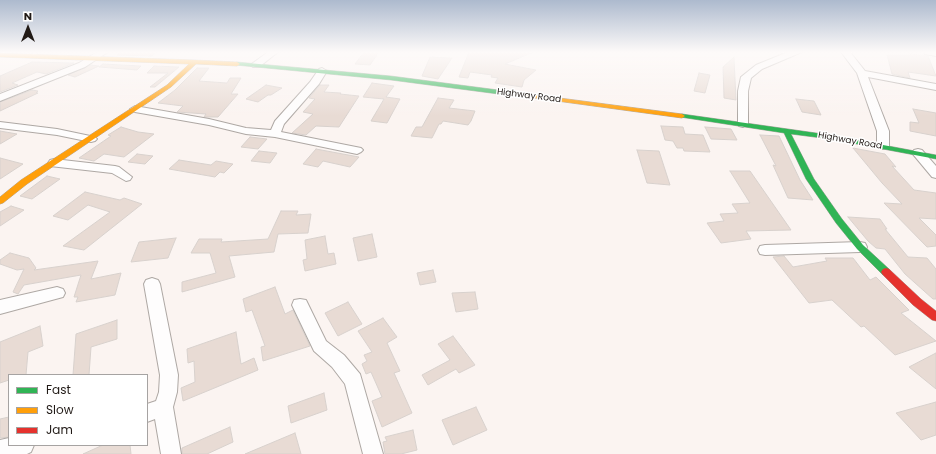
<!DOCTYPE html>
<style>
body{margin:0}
#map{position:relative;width:936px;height:454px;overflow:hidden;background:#fbf4f1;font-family:Poppins,sans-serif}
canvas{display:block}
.legend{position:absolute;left:8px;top:374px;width:140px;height:72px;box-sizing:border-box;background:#fff;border:1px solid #a6a3a2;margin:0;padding:5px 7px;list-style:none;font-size:12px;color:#211a16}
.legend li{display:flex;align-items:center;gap:8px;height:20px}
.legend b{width:20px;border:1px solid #a6a3a2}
.north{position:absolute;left:8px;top:8px;width:40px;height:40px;-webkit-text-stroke:3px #fff;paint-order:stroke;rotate:0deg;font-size:11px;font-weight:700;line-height:16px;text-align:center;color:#211a16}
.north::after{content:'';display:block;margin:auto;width:14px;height:18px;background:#211a16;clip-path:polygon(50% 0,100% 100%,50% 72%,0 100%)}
</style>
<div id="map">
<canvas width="936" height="454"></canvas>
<ul class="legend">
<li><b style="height:5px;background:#30b455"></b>Fast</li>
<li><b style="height:5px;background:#ff9f0a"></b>Slow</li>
<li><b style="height:5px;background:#e5322d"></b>Jam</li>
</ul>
<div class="north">N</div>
</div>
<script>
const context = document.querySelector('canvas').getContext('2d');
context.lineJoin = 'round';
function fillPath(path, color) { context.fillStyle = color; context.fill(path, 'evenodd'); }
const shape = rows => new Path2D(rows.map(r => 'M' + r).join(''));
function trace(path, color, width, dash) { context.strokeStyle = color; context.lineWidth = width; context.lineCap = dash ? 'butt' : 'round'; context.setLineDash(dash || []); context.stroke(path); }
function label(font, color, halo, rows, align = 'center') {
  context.font = font + ' Poppins,sans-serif'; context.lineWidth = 3; context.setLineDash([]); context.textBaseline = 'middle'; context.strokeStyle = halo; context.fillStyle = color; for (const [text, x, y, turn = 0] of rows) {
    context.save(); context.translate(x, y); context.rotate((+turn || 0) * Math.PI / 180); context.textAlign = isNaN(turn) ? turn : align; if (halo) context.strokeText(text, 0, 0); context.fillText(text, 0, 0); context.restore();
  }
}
const building = shape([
 [120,52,156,52,152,56,117,55,120,52],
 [364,52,379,52,370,65,355,64,364,52],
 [469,52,534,52,505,64,536,70,524,80,522,87,495,83,498,78,491,77,492,75,470,72,468,78,459,77,469,52],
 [910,54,928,56,936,76,908,72,910,78,892,74,887,55,911,55,910,54],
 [430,57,452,58,438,79,422,76,430,57],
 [734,57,736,100,724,98,723,67,734,57],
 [32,62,74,63,46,74,37,72,12,83,18,85,0,92,0,76,32,62],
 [103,64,141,66,137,70,99,67,103,64],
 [91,65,99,66,75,77,68,75,91,65],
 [154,66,179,67,155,87,150,87,168,73,147,73,154,66],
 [197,68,209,68,199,81,227,83,230,78,241,78,231,94,238,94,218,117,204,117,206,114,177,112,183,106,158,103,175,90,197,68],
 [699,73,710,75,705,93,694,91,699,73],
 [372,83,394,86,386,97,400,99,387,123,371,121,384,99,363,97,372,83],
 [266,85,282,88,271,95,268,95,258,102,246,99,266,85],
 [320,85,329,85,324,92,341,93,340,94,359,96,339,127,316,126,306,135,292,133,313,114,303,112,315,99,309,98,320,85],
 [32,90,38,91,36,93,38,93,0,111,0,102,32,90],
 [438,98,454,100,449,108,475,111,471,121,468,125,443,121,441,124,439,124,432,138,411,136,416,127,422,127,438,98],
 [796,99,814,101,821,115,802,112,796,99],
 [913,109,936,113,936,136,910,131,910,122,919,123,913,109],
 [661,126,683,127,685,134,703,135,710,152,684,151,683,148,677,148,673,141,665,140,661,126],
 [121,127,138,132,154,134,124,157,104,154,94,161,79,158,111,136,108,135,121,127],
 [705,127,731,129,737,140,711,139,705,127],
 [0,131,17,134,0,144,0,131],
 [760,135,779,136,800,180,813,200,788,198,773,165,776,166,760,135],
 [250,137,267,139,258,149,241,147,250,137],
 [853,148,885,154,896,167,892,166,914,190,936,193,936,219,919,218,936,235,936,246,927,247,884,203,902,204,882,183,853,148],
 [316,149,359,157,350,167,323,161,318,167,303,164,316,149],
 [637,150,659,151,670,185,647,183,637,150],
 [259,151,277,153,270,163,251,161,259,151],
 [137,154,153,156,145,164,128,162,137,154],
 [0,158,23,164,0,179,0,158],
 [179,160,211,165,216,161,233,164,224,173,220,172,215,177,169,169,179,160],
 [730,171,750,171,791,230,746,231,751,239,721,243,707,223,724,221,720,214,738,213,732,204,750,203,730,171],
 [47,176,60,179,32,199,20,196,47,176],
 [85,192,120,200,124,198,142,204,84,250,63,246,110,212,88,205,68,220,53,216,85,192],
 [11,206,24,210,0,226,0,212,11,206],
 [281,211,298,211,296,215,311,214,308,233,278,234,274,252,229,256,235,277,182,292,182,282,216,273,210,253,191,253,199,239,222,239,221,242,268,239,281,211],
 [848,217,880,219,887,229,885,229,908,257,927,258,936,269,936,299,933,299,905,274,885,249,876,248,868,241,848,217],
 [372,234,377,257,358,261,353,238,372,234],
 [325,236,328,254,334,253,336,264,305,271,303,260,307,259,305,240,325,236],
 [176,238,168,258,131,262,139,242,176,238],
 [10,253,29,258,36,268,34,270,98,261,91,279,121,273,115,295,76,302,78,297,74,297,81,275,24,285,18,294,13,292,24,269,17,270,0,264,0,260,10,253],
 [784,256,793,267,827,261,825,258,853,258,870,280,876,277,909,310,901,313,936,341,895,355,864,326,861,327,832,300,809,303,773,257,784,256],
 [433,270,436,282,420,285,417,273,433,270],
 [275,287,285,314,293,310,310,346,263,361,261,347,265,346,252,310,246,312,243,299,275,287],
 [475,292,478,309,456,312,452,293,475,292],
 [348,302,362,324,338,336,325,313,348,302],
 [383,318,397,337,387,343,400,371,394,373,412,413,382,427,372,401,382,397,371,372,366,374,362,364,367,361,364,355,372,352,358,331,383,318],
 [117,320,117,339,91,347,89,375,73,375,76,334,117,320],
 [40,326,43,346,28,352,26,375,9,375,9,380,0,383,0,342,40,326],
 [236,332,241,364,254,358,258,370,183,401,181,388,195,382,194,361,188,363,187,349,236,332],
 [453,336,475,365,459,373,456,369,428,385,422,375,450,360,438,344,453,336],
 [936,353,936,389,909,367,936,353],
 [324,393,327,410,291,423,288,406,324,393],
 [936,402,936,435,921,440,896,413,936,402],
 [476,407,487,430,453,445,442,420,476,407],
 [9,417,9,437,0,438,0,419,9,417],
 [230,427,233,442,207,454,182,454,182,448,230,427],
 [413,430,417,450,401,454,385,454,383,442,387,441,385,437,413,430],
 [295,433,301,454,245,454,295,433],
 [103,445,130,445,131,454,83,454,103,445]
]);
fillPath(building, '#e8dbd4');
trace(building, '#d8d1cd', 1);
const street = shape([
 [97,52,108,52,85,67,0,101,0,94,79,63,97,52],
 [268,52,278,52,259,67,253,67,251,65,253,63,268,52],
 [788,52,802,52,762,69,751,78,748,91,748,124,743,127,739,126,738,124,738,91,741,77,756,65,788,52],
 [841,52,850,52,865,71,936,84,936,90,868,77,889,131,889,146,887,148,883,149,879,148,877,146,877,131,857,73,841,52],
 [924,52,936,52,936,56,925,54,924,52],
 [322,68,327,71,319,84,284,124,281,132,361,148,363,150,361,152,357,154,275,137,246,134,209,125,135,112,130,109,135,106,209,119,246,128,271,130,275,121,310,82,319,69,322,68],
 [0,122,57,129,95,137,97,139,95,141,91,142,57,135,0,128,0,122],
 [918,149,922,150,936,166,936,178,932,177,912,153,914,150,918,149],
 [54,159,115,166,119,167,132,177,130,180,126,181,112,173,50,166,48,163,50,160,54,159],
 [860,242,865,243,867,247,865,251,860,252,765,255,760,254,758,250,760,246,765,245,860,242],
 [152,278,158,280,160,284,178,375,177,392,173,407,181,454,161,454,155,419,147,422,147,404,156,401,159,392,160,375,144,284,146,280,152,278],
 [57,287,63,289,65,293,63,297,0,314,0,300,57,287],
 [300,299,306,300,326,341,344,355,360,374,383,454,363,454,345,384,332,367,314,351,292,305,294,300,300,299],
 [9,438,9,445,34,445,31,452,27,454,0,454,0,440,9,438]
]);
const fast = shape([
 [237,62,391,76,529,94,532,96,529,98,391,80,235,65,234,64,237,62],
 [682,114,830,135,936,155,936,159,830,139,791,134,814,179,842,219,863,245,889,269,891,272,889,275,883,275,857,249,836,223,806,179,784,133,680,117,679,116,682,114]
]);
const slow = shape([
 [0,53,195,60,237,62,240,64,237,66,196,64,171,87,27,184,3,203,0,204,0,197,21,180,167,85,189,64,0,57,0,53],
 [529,94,682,114,685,116,682,118,527,97,526,96,529,94]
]);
const jam = shape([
 [886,268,889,269,921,299,936,311,936,321,932,320,913,305,883,275,881,272,883,269,886,268]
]);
trace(street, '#aea8a4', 2);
trace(fast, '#aea8a4', 1);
trace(slow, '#aea8a4', 1);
trace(jam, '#aea8a4', 1);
fillPath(street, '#fefdfd');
fillPath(fast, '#30b455');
fillPath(slow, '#ff9f0a');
fillPath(jam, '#e5322d');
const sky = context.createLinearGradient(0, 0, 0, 116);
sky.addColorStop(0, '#adbace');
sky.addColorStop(0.45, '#fdfaf9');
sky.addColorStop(1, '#fdfaf900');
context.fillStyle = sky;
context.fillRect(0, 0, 936, 116);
label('9px', '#211a16', '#fff', [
 ["Highway Road",529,96,7],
 ["Highway Road",850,141,10]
]);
</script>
